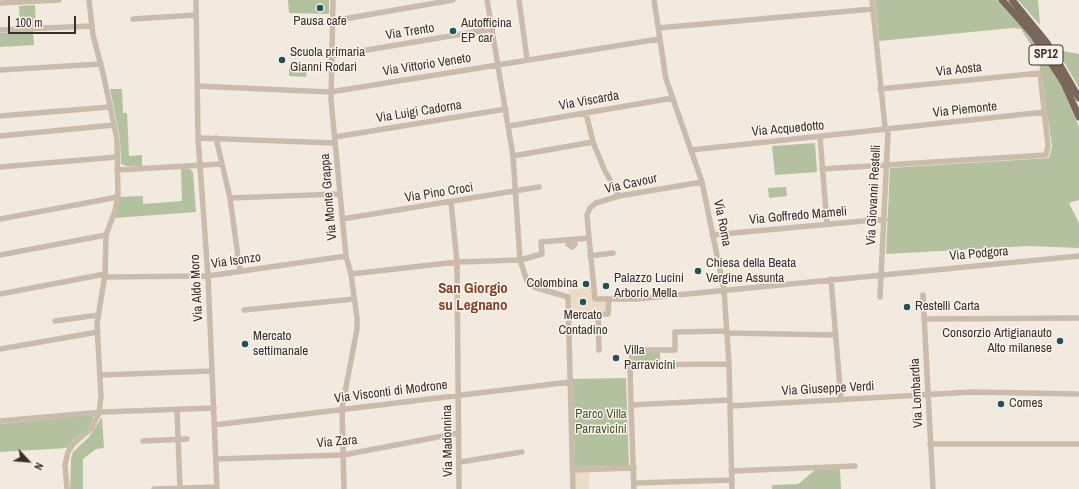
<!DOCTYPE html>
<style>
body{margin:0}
#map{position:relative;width:1079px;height:489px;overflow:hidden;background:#f2eadf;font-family:"Archivo Narrow",sans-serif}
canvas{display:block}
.north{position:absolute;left:8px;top:441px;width:40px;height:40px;-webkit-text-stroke:3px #faf4ec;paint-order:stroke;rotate:116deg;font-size:11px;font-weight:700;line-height:16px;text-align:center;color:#382f2a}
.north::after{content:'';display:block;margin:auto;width:14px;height:18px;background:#382f2a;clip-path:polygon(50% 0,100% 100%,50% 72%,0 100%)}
.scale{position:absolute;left:8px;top:16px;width:68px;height:18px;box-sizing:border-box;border:2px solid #382f2a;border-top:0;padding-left:5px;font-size:12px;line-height:14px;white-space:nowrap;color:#382f2a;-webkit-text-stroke:3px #faf4ec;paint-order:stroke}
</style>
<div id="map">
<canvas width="1079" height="489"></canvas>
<div class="north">N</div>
<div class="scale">100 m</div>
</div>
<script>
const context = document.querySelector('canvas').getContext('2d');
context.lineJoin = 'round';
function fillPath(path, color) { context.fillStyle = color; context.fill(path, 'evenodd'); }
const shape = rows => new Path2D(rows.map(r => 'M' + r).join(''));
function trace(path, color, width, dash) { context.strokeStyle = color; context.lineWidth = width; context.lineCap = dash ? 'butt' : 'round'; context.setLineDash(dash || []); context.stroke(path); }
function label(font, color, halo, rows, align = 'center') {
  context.font = font + ' "Archivo Narrow",sans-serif'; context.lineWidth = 3; context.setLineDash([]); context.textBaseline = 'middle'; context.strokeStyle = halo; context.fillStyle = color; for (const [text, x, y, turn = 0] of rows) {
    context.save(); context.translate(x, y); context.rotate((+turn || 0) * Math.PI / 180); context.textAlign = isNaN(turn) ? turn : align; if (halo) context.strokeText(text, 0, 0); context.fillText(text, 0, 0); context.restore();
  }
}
fillPath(shape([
 [288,0,329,0,329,14,289,13],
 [875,0,997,0,1030,37,1061,84,1079,127,1079,200,1069,203,1079,223,1079,248,1029,246,886,254,890,168,1049,158,1052,146,1038,56,1021,29,1013,28,879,41],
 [1018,0,1038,0,1040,25],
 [35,5,36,27,20,27,19,6],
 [33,31,34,45,0,47,0,33],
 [1057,50,1079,54,1079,88],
 [289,67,307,68,306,77,289,76],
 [110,89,122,89,123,113,127,113,129,156,142,155,142,166,126,166,121,164,120,138],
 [815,143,817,172,775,175,772,146],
 [181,169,190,169,193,172,196,212,114,218,120,197,143,196,143,204,182,201],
 [786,187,787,196,769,198,768,188],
 [633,351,660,351,660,363,631,364],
 [626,378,629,466,575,467,572,379],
 [90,415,93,416,93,419,86,432,73,440,67,448,0,452,0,424],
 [102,417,104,448,96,449,83,459,83,489,70,489,71,459,73,452,89,437],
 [840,469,841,489,772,489,772,485,798,484,815,470]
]), '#b4c19f');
fillPath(shape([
 [591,287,594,302,607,302,607,312,570,314,572,301,570,301,568,290],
 [576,472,589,472,589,489,573,489,574,474]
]), '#eadcc7');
trace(shape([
 [196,0,198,138,208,276,217,489],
 [333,0,331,100,346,256,351,274,357,318,357,329,342,408,344,489],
 [487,0,513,156,520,260,527,281,534,287,568,297,573,489],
 [519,0,527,59],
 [654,0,666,79,702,182,724,290,729,364,732,489],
 [872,0,885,127,888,133,880,297],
 [0,3,59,0],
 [133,19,196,15],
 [332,21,453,0],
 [658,28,873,9],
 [0,30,91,26],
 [331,56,492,29],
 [0,70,101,64],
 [197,86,330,92,659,39],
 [586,113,593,142,604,169,619,196],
 [0,116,110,107],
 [509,126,673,98],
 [0,136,114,125],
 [335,137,506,109],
 [820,137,827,224],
 [198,138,335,143],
 [216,138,230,198,240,271],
 [691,150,1045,112],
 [513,156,593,142],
 [0,167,117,157],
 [822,169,1046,155,1048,146,1040,73,880,89],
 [117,170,222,164],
 [702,182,619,196,596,203,590,208,587,215,589,238,595,299,636,299,1079,256],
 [230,198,339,194],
 [451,202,457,262,459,489],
 [0,219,118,197],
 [342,219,539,187],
 [712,235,885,219],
 [569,240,568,244,572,247,575,244,573,240],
 [0,255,106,235],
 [590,256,613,253],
 [351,274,457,262,520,260,542,254,541,242,589,238],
 [104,277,208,276,346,256],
 [831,279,841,400],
 [0,294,105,274],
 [923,295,933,489],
 [244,310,354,299],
 [598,315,599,350],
 [569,316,608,314,609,299],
 [924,319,1079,318],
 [55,321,98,315],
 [727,333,836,335],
 [0,349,98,332],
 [630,365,729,364],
 [100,375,212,371],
 [631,405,729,400],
 [730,406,972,392,1077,394],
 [177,410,180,488],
 [0,421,103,412,214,408],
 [214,425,570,382],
 [143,441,187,439],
 [930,444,1079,444],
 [216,459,343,455,459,433],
 [460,462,522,452],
 [572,470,634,468],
 [731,471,855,466],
 [635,483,732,480],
 [67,489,65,465,68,452,73,444,91,429,99,413,101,397,97,324,105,274,106,235,115,211,118,197,117,139,103,73,93,35,89,0],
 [154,489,217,487],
 [634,489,631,405,630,365,633,350,675,350,675,332,727,331]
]), '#cabbab', 5.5);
trace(shape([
 [1002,0,1033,35,1064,83,1079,117],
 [1012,0,1047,43,1079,98]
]), '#7a675c', 7);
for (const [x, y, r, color] of [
 [320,8,4,"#205259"],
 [453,31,4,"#205259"],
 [282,60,4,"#205259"],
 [698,271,4,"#205259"],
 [586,284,4,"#205259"],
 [606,286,4,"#205259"],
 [583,302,4,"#205259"],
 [907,307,4,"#205259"],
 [1060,341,4,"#205259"],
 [245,344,4,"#205259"],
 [616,358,4,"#205259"],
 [1001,404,4,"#205259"]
]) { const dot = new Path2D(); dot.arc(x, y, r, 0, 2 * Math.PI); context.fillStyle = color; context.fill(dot); trace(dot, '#faf4ec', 1.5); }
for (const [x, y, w] of [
 [1046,55,34]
]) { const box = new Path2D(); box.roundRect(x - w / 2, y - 10, w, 20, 3); context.fillStyle = '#faf4ec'; context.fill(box); trace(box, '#382f2a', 1); }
label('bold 12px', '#382f2a', null, [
 ["SP12",1046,55]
]);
label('13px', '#382f2a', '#faf4ec', [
 ["Pausa cafe",320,22,"center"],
 ["Autofficina",461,24],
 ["EP car",461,39],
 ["Scuola primaria",290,53],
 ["Gianni Rodari",290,68],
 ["Chiesa della Beata",706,264],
 ["Vergine Assunta",706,279],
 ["Palazzo Lucini",614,279],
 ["Arborio Mella",614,294],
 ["Colombina",578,284,"right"],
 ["Restelli Carta",915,307],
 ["Mercato",583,316,"center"],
 ["Contadino",583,331,"center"],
 ["Consorzio Artigianauto",1052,334,"right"],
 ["Alto milanese",1052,349,"right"],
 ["Mercato",253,337],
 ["settimanale",253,352],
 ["Villa",624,351],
 ["Parravicini",624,366],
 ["Comes",1009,404]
], 'left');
label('13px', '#382f2a', '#faf4ec', [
 ["Via Trento",410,32,-9],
 ["Via Vittorio Veneto",427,65,-9],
 ["Via Aosta",959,70,-6],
 ["Via Viscarda",589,101,-10],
 ["Via Piemonte",965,110,-6],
 ["Via Luigi Cadorna",419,112,-9],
 ["Via Acquedotto",788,129,-5],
 ["Via Cavour",631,184,-12],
 ["Via Pino Croci",439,193,-9],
 ["Via Giovanni Restelli",874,195,-87],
 ["Via Monte Grappa",329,197,-95],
 ["Via Goffredo Mameli",798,216,-5],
 ["Via Roma",722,223,79],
 ["Via Podgora",979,254,-5],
 ["Via Isonzo",236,261,-8],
 ["Via Aldo Moro",197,288,-93],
 ["Via Giuseppe Verdi",828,389,-3],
 ["Via Visconti di Modrone",391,392,-7],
 ["Via Lombardia",917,393,-93],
 ["Via Madonnina",448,441,-91],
 ["Via Zara",337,442,-5]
]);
label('13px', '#46562e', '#faf4ec', [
 ["Parco Villa",601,415],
 ["Parravicini",601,430]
]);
label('bold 15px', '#854125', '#faf4ec', [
 ["San Giorgio",473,289],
 ["su Legnano",473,306]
]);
</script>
